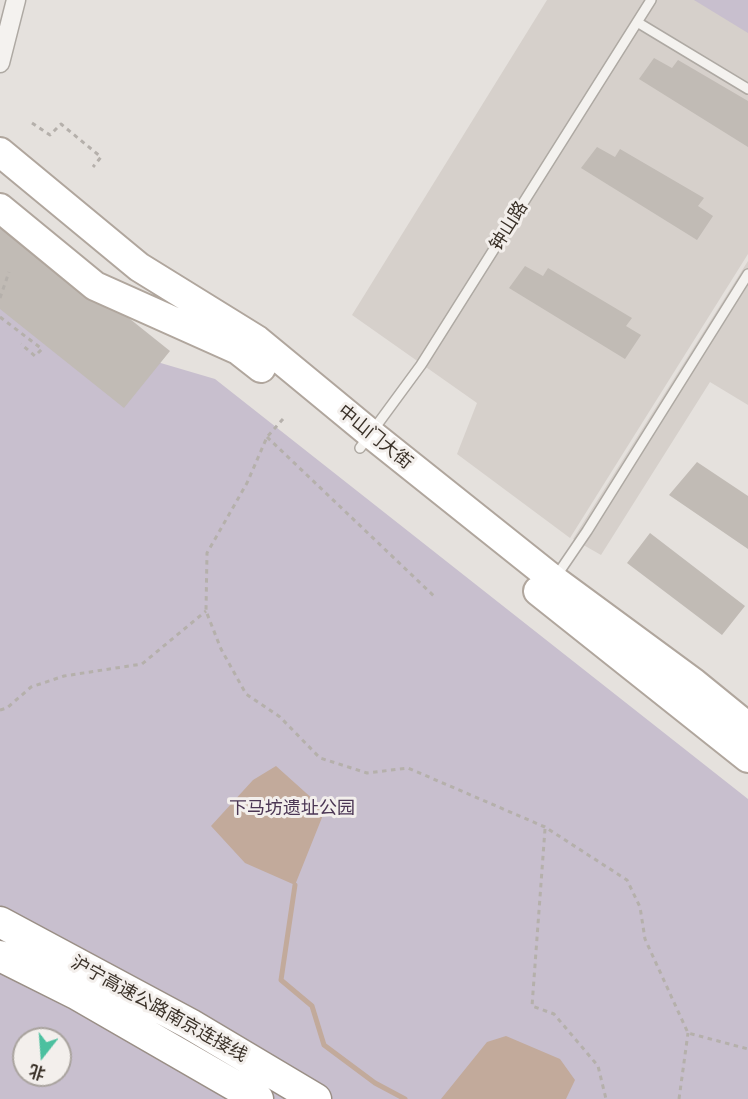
<!DOCTYPE html>
<meta charset="utf-8">
<style>
body{margin:0}
#map{position:relative;width:748px;height:1099px;overflow:hidden;background:#e5e1dd;font-family:Quicksand,"Noto Sans SC",sans-serif}
canvas{display:block}
.north{position:absolute;left:12px;top:1027px;width:60px;height:60px;box-sizing:border-box;background:#f3efec;border:2px solid #a9a39e;border-radius:50%;rotate:197deg;font-size:16px;font-weight:700;line-height:24px;text-align:center;color:#3a3128}
.north::after{content:'';display:block;margin:auto;width:21px;height:27px;background:#4cc09f;clip-path:polygon(50% 0,100% 100%,50% 72%,0 100%)}
</style>
<div id="map">
<canvas width="748" height="1099"></canvas>
<div class="north">北</div>
</div>
<script>
const context = document.querySelector('canvas').getContext('2d');
context.lineJoin = 'round';
function fillPath(path, color) { context.fillStyle = color; context.fill(path, 'evenodd'); }
const shape = rows => new Path2D(rows.map(r => 'M' + r).join(''));
function trace(path, color, width, dash) { context.strokeStyle = color; context.lineWidth = width; context.lineCap = dash ? 'butt' : 'round'; context.setLineDash(dash || []); context.stroke(path); }
function label(font, color, halo, rows, align = 'center') {
  context.font = font + ' Quicksand,"Noto Sans SC",sans-serif'; context.lineWidth = 6; context.setLineDash([]); context.textBaseline = 'middle'; context.strokeStyle = halo; context.fillStyle = color; for (const [text, x, y, turn = 0] of rows) {
    context.save(); context.translate(x, y); context.rotate((+turn || 0) * Math.PI / 180); context.textAlign = isNaN(turn) ? turn : align; if (halo) context.strokeText(text, 0, 0); context.fillText(text, 0, 0); context.restore();
  }
}
fillPath(shape([
 [547,0,748,0,748,254,570,538,457,454,477,403,352,315],
 [748,261,748,405,710,382,601,555,573,539]
]), '#d6d0cb');
fillPath(shape([
 [694,0,748,0,748,33],
 [0,280,86,341,215,379,748,799,748,1099,0,1099],
 [24,1039,60,1039,60,1075,24,1075]
]), '#c8bfce');
fillPath(shape([
 [276,766,325,810,295,885,245,863,211,826,253,780],
 [506,1036,560,1059,575,1080,566,1099,441,1099,487,1042]
]), '#c2aa9b');
trace(shape([
 [295,885,281,980,312,1006,324,1045,375,1083,405,1099]
]), '#c2aa9b', 5);
fillPath(shape([
 [654,58,672,68,678,60,748,101,748,147,639,79],
 [597,147,615,157,620,149,704,198,698,206,713,216,697,240,581,168],
 [0,215,170,351,124,408,0,309],
 [525,266,543,276,548,268,632,318,626,326,641,335,625,359,509,288],
 [697,462,748,496,748,549,669,495],
 [650,533,745,606,722,635,627,563]
]), '#c1bbb5');
const service = shape([
 [637,22,748,89],
 [360,448,421,365,651,0],
 [555,578,587,531,748,274]
]);
const minor = shape([
 [0,63,16,0]
]);
const primary = shape([
 [0,152,139,267,257,340,371,434,554,580,694,683,748,727],
 [0,208,95,286,238,350,261,368],
 [538,591,748,758]
]);
const trunk = shape([
 [0,922,190,1024,316,1099],
 [0,956,76,994,258,1099]
]);
trace(service, '#aea9a3', 12);
trace(minor, '#aea9a3', 21);
trace(primary, '#b0a69d', 32);
trace(trunk, '#9a8f86', 33);
trace(shape([
 [32,123,50,135,61,124,101,157,93,167],
 [0,298,9,272],
 [0,317,42,349,35,356,21,344],
 [283,419,267,437,247,483,207,553,206,611,221,649,246,694,280,717,320,758,367,773,408,768,545,827,627,880,640,907,645,939,688,1033,748,1049],
 [267,437,436,598],
 [0,710,7,708,31,687,64,676,142,664,206,611],
 [545,829,532,1006,554,1014,598,1066,606,1099],
 [679,1099,688,1033]
]), '#b5b0ab', 3, [4.5, 4.5]);
trace(service, '#f4f2ef', 9);
trace(minor, '#f4f2ef', 18);
trace(primary, '#fff', 28);
trace(trunk, '#fff', 30);
label('18px', '#3a3128', '#f3efec', [
 ["钟山路",509,226,-58],
 ["中山门大街",375,437,39],
 ["沪宁高速公路南京连接线",159,1009,29]
]);
label('18px', '#4b3654', '#f3efec', [
 ["下马坊遗址公园",292,809]
]);
</script>
